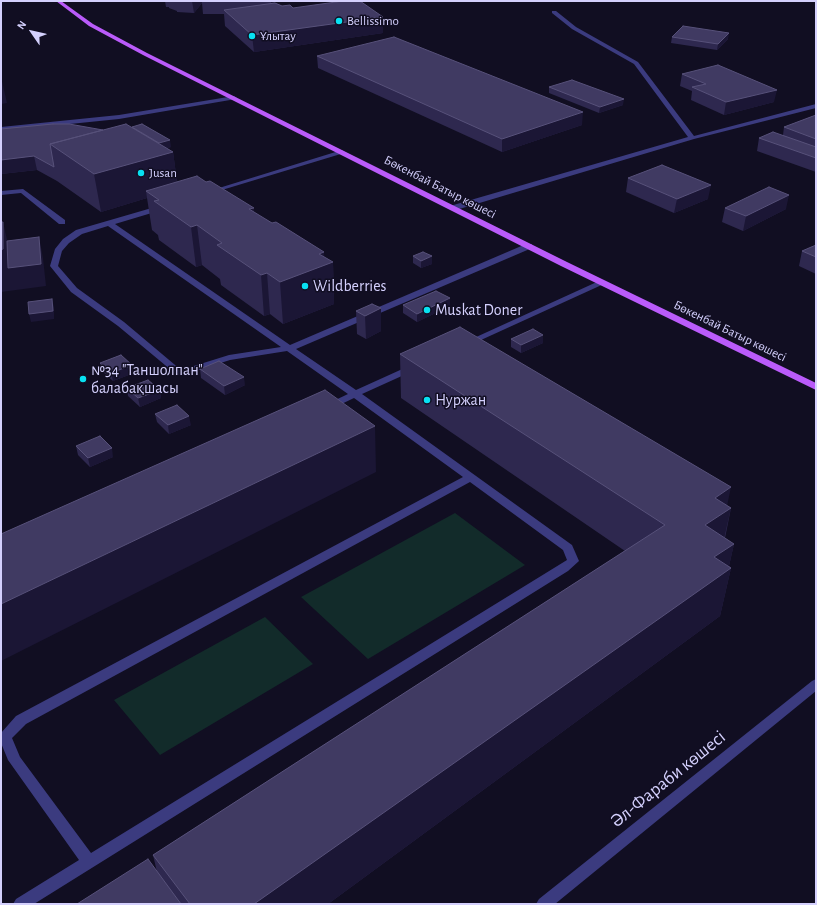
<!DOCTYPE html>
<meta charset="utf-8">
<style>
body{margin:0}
#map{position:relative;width:817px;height:905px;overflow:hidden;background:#110e22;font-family:"Alegreya Sans",sans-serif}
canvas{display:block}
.frame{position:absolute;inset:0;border:2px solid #d4d0fd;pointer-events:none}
.north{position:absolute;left:12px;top:12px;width:40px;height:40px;-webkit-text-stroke:3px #110e22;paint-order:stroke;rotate:304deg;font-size:11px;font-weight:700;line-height:16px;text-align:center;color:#d4d0fd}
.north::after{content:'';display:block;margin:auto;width:14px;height:18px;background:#d4d0fd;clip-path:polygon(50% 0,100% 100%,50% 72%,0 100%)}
</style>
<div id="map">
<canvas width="817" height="905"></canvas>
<div class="frame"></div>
<div class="north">N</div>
</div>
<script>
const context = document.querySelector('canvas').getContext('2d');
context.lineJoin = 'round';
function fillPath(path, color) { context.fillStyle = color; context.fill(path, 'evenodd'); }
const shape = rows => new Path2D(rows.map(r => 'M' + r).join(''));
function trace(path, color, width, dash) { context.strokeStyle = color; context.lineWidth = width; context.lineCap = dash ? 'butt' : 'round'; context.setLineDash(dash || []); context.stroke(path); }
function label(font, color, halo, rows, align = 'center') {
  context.font = font + ' "Alegreya Sans",sans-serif'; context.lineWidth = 3; context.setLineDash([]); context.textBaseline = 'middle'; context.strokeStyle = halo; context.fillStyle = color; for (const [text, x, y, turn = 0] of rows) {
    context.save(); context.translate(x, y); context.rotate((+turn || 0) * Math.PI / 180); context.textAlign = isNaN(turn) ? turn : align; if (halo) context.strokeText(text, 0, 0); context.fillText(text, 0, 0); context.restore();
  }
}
fillPath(shape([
 [455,513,525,565,368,659,301,597],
 [265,617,313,664,160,755,114,700]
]), '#122b2a');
fillPath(shape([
 [552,11,556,11,576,27,638,62,694,136,816,104,816,108,694,139,456,210,450,210,450,206,688,137,634,64,572,29,552,13,552,11],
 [234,96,237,98,236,99,119,119,1,131,1,127,119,115,234,96],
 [342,150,345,152,344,153,212,193,206,192,342,150],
 [23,189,65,220,65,224,59,224,21,193,1,195,1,191,23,189],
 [162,205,166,207,165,209,115,224,290,345,526,244,532,244,532,248,296,349,356,390,409,366,415,366,417,368,415,370,362,394,572,545,579,561,568,571,34,904,13,904,16,899,79,860,8,760,1,743,1,733,16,716,463,477,354,398,331,409,325,409,323,407,325,405,348,394,287,351,230,360,183,375,177,375,118,326,71,292,50,266,55,249,63,239,76,230,162,205],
 [108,226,281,347,229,355,181,370,124,322,77,288,58,266,62,251,69,243,82,234,108,226],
 [470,482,563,550,567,560,91,853,20,757,12,738,26,724,470,482],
 [599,281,605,281,606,283,470,345,467,346,463,343,599,281],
 [816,679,816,691,555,904,536,904,539,899,812,681,816,679]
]), '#3b3b7f');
fillPath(shape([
 [56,1,61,1,93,24,147,53,567,262,816,383,816,390,561,266,143,55,89,26,56,1]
]), '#ba5bfa');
fillPath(shape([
 [161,1,275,1,275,3,282,6,293,8,383,17,383,33,254,52,225,26,224,14,203,14,202,3,194,13,177,12,177,11,169,8,169,7,166,7,165,1],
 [672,37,728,39,717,50,671,43],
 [317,56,582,125,502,152,318,68],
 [682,74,774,102,724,115,691,100,692,91,680,86],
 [549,87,623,105,599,113,549,93],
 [816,115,816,172,757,151,759,138,783,135,784,127],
 [132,127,171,147,167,148,173,152,177,182,254,213,333,262,334,304,283,324,270,314,264,316,221,285,220,279,202,265,196,267,159,240,158,235,152,230,147,198,101,212,57,181,37,170,1,174,1,129,103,130],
 [628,178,708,199,674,213,626,192],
 [725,208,786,209,743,231,722,222],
 [816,245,816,274,799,266,802,251],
 [413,256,432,264,421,268,413,263],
 [450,298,450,306,417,322,403,313,403,305],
 [381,308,381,331,366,339,357,334,356,311],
 [511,339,543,343,521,353,511,347],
 [400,354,731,508,725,538,734,544,729,566,731,568,720,616,328,904,77,904,157,872,153,855,625,551,401,398],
 [100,363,134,373,113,381,102,371],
 [200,369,245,385,225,395,201,378],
 [127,388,160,390,161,398,140,407,128,396],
 [155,414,191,425,169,434,157,422],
 [76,446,113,457,90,467,78,455]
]), '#2e284f');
fillPath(shape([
 [192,1,202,1,202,3,194,13],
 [271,1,275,1,275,5,272,14],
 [383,17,383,33,254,52,252,35],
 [729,33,728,39,717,50,718,44],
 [1,77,7,103,1,104],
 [777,90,774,102,724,115,726,102],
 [624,99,623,105,599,113,600,107],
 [583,112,582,125,502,152,502,139],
 [170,140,171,147,153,152,152,145],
 [173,152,178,188,146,191,147,198,101,212,94,174],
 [34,156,37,170,1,174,1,160],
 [711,185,708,199,674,213,677,199],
 [789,195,786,209,743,231,746,216],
 [254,208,257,247,249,209],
 [3,222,12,262,39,237,43,258,46,286,1,292,1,250],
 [197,225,202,265,196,267,191,227],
 [324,252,325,265,333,262,334,304,283,324,280,282,319,254],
 [432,256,432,264,421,268,421,261],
 [267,273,270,314,264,316,261,275],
 [450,298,450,306,417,322,417,314],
 [52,299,54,307,54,319,31,322,29,314],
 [381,308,381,331,366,339,365,316],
 [543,335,543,343,521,353,521,345],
 [132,365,134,373,113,381,111,373],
 [244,377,245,385,225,395,224,386],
 [160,390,161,398,140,407,138,398],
 [189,416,191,425,169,434,168,425],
 [375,426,376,472,1,661,1,604],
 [112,448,113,457,90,467,88,458],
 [731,487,726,511,731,508,721,552,734,544,728,570,731,568,720,616,328,904,254,904,705,525,715,498]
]), '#1b1635');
const building = shape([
 [343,1,360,1,383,17,252,35,224,10,275,3,282,6,290,5,293,8,343,1],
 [683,26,729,33,718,44,672,37,683,26],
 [394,37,583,112,502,139,317,56,394,37],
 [718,65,777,90,726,102,692,87,706,84,682,74,718,65],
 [572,80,624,99,600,107,549,87,572,80],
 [816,115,816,139,784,127,816,115],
 [53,124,69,124,103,130,50,144,54,167,34,156,1,160,1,129,53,124],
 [126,124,173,152,94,174,50,144,126,124],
 [142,124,170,140,159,143,132,127,142,124],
 [773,132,816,147,816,158,759,138,773,132],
 [662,165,711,185,677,199,628,178,662,165],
 [197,176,206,182,210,181,254,208,249,209,272,223,276,222,324,252,319,254,333,262,280,282,267,273,261,275,217,245,222,243,197,225,191,227,154,201,159,200,146,191,197,176],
 [769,187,789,195,746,216,725,208,769,187],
 [1,222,3,222,3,249,1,250,1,222],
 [39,237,41,264,8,268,7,241,39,237],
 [816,245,816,257,802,251,816,245],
 [423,252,432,256,421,261,413,256,423,252],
 [436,291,450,298,417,314,403,305,436,291],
 [52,299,53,311,29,314,28,302,52,299],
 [372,304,381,308,365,316,356,311,372,304],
 [460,327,731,487,715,498,731,508,705,525,734,544,714,557,731,568,254,904,190,904,153,855,665,525,400,354,460,327],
 [533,329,543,335,521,345,511,339,533,329],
 [121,355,132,365,111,373,100,363,121,355],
 [219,361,244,377,224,386,200,369,219,361],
 [148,380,160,390,138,398,127,388,148,380],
 [325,390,375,426,1,604,1,534,325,390],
 [177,405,189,416,168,425,155,414,177,405],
 [100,436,112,448,88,458,76,446,100,436],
 [148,859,181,904,77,904,148,859]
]);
fillPath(building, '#403a62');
trace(building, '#57517a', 1);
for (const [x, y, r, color] of [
 [339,21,4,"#08e1f2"],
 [252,36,4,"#08e1f2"],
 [141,173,4,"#08e1f2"],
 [305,286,4,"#08e1f2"],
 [427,310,4,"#08e1f2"],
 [83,379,4,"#08e1f2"],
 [427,400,4,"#08e1f2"]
]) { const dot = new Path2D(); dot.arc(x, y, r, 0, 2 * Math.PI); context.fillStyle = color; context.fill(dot); trace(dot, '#110e22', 1.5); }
label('13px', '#d4d0fd', '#110e22', [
 ["Bellissimo",347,21],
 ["Ұлытау",260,36],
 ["Jusan",149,173]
], 'left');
label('13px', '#d4d0fd', '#110e22', [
 ["Бөкенбай Батыр көшесі",440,187,27],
 ["Бөкенбай Батыр көшесі",730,331,26]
]);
label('16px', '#d4d0fd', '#110e22', [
 ["Wildberries",313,286],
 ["Muskat Doner",435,310],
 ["№34 \"Таншолпан\"",91,370],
 ["балабақшасы",91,388],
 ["Нуржан",435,400]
], 'left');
label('19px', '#d4d0fd', '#110e22', [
 ["Әл-Фараби көшесі",668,779,-39]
]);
</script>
